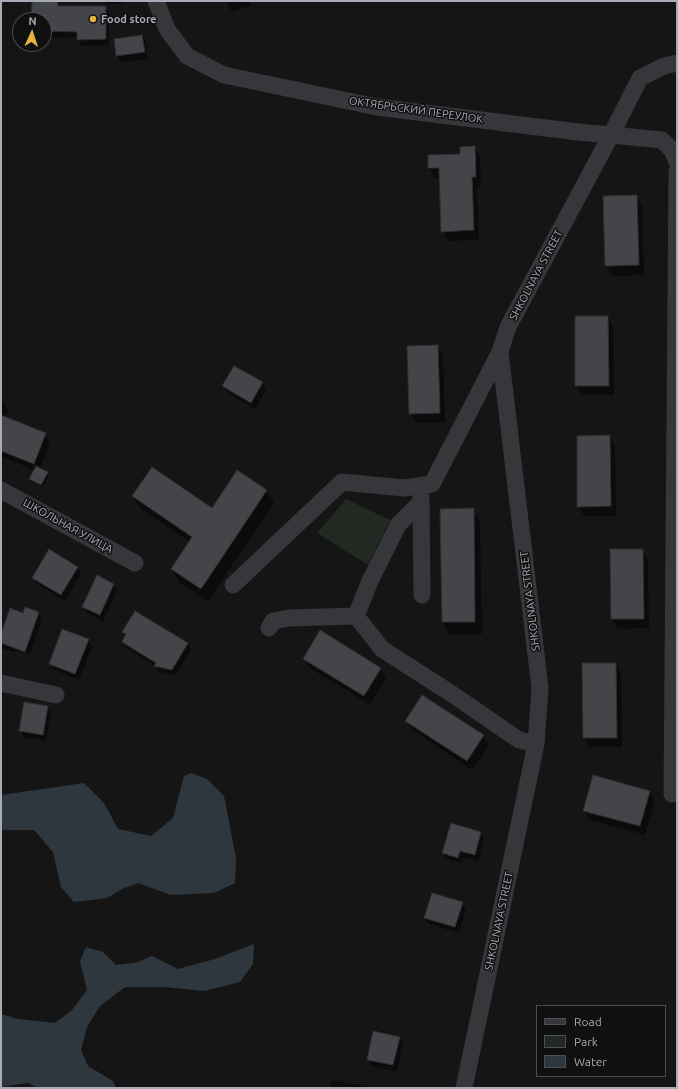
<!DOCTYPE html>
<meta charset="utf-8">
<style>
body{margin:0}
#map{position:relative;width:678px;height:1089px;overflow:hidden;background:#151516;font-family:Ubuntu,sans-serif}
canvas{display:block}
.frame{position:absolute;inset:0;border:2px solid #a7abb5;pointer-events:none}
.legend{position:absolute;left:536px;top:1005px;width:130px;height:72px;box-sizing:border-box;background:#101011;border:1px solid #4c4e53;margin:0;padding:5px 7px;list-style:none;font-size:12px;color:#a7abb5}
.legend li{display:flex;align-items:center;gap:8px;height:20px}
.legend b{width:20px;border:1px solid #4c4e53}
.north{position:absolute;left:12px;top:12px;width:40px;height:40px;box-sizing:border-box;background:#101011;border:1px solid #4c4e53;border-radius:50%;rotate:3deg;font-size:11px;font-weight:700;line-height:16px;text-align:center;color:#a7abb5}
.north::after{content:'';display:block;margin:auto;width:14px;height:18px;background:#e4b33f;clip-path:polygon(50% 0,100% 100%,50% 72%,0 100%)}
</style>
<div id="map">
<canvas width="678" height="1089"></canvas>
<div class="frame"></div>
<ul class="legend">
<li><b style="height:5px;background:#36363b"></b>Road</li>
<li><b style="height:11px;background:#212922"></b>Park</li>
<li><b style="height:11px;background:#2f373e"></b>Water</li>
</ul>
<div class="north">N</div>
</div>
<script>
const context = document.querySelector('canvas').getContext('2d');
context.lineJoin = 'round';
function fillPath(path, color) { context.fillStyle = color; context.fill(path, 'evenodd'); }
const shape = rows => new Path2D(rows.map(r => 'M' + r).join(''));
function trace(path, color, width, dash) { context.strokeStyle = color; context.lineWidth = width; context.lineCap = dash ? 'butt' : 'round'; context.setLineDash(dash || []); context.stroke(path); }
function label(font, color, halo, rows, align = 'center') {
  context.font = font + ' Ubuntu,sans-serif'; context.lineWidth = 3; context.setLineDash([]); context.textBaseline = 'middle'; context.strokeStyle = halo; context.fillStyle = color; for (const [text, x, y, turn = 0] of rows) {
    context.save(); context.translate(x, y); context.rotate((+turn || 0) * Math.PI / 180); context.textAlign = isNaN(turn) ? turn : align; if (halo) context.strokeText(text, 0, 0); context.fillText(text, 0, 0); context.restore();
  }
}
fillPath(shape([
 [346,499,390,520,368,565,317,533]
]), '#212922');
fillPath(shape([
 [191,773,207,779,224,796,236,858,235,883,214,893,171,895,138,883,122,889,107,898,74,902,61,887,53,852,34,830,1,830,1,795,84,783,104,803,118,829,151,836,173,818,184,776],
 [254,944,253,964,240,982,204,991,165,987,125,987,100,1006,87,1027,81,1050,88,1066,113,1081,116,1088,38,1088,28,1083,1,1087,1,1014,17,1019,55,1023,72,1010,87,990,80,961,86,947,103,952,116,965,135,963,152,956,178,969,215,959]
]), '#2f373e');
fillPath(shape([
 [33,1,58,2,61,7,105,7,109,13,109,45,81,46,78,38,44,37,44,20,32,20],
 [104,1,125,1,125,4,105,4],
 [226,1,252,1,250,2,251,6,232,12],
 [142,36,146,42,148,59,121,62,117,56,115,40],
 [475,147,480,157,481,186,477,186,479,240,448,241,442,231,440,178,435,178,429,168,429,156,461,155],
 [636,196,642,206,644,275,612,276,606,266,604,197],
 [608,317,613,327,614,395,582,395,576,386],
 [437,346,443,356,445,422,416,423,410,413],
 [234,367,262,383,266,390,255,409,227,392,223,386],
 [1,402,4,403,9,411,6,418,45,434,50,442,40,469,49,476,42,487,32,482,30,479,35,470,1,457],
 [609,436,615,446,616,516,584,516,578,506],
 [266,491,274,503,208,601,179,582,172,569,190,542,140,508,133,496,212,509],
 [473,509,480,522,482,634,450,635,443,622],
 [642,550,648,560,649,628,618,629,612,619],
 [78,567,81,574,65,601,37,584,33,578],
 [113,584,117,591,103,621,87,613,83,607],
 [39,613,42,619,30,654,3,649,1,637,24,614],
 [123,632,187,643,191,650,175,676,159,672,156,666,127,648,123,642,126,636],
 [88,640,92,646,79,680,54,670,50,664],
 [304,659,380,669,386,678,370,705,310,668],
 [616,664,621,674,622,747,589,747,584,738],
 [47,707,51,713,46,741,24,737,20,731],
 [406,721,483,736,489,746,472,770,412,730],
 [649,792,655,801,645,835,590,820,584,810],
 [481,833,484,839,478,861,463,857,462,863,447,859,443,853],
 [462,903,466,910,459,933,429,924,425,918],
 [399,1038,403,1044,397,1071,372,1066,368,1060],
 [332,1080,374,1088,330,1088]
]), '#0007');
const building = shape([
 [32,1,58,1,58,6,106,6,106,39,77,40,77,32,44,31,44,20,31,20,32,1],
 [142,35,145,52,116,56,114,39,142,35],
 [475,146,476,177,472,177,474,230,441,232,439,168,428,168,428,155,460,154,460,147,475,146],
 [637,195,639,265,605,266,603,196,637,195],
 [575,316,608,316,609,386,575,386,575,316],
 [438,345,440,413,409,414,407,346,438,345],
 [234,366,263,382,251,403,222,386,234,366],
 [1,415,46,433,34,464,1,451,1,415],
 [610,435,611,506,577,507,577,436,610,435],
 [36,466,48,472,41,485,29,479,36,466],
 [152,467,212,508,237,470,267,490,201,589,171,569,192,537,132,496,152,467],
 [474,508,475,622,442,622,440,509,474,508],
 [49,549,78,567,61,595,32,578,49,549],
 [610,549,643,549,644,619,611,619,610,549],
 [97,575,114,584,100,615,82,607,97,575],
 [25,607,39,612,25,652,1,643,1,634,10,608,23,613,25,607],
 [135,611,188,643,172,670,154,666,156,663,122,642,126,634,122,632,135,611],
 [62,629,89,639,75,674,49,664,62,629],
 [320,630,381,668,364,696,303,659,320,630],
 [582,663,616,663,617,738,583,738,582,663],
 [422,695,484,735,467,761,405,721,422,695],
 [24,702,48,706,43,735,19,731,24,702],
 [593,775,650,791,640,826,583,811,593,775],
 [451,823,481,832,475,855,460,851,458,858,442,853,451,823],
 [432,893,463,902,455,927,424,918,432,893],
 [373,1031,400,1037,393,1065,367,1060,373,1031]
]);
fillPath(building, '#444549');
trace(building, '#2f2f32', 1);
trace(shape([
 [156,1,167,29,187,56,224,75,377,107,578,132,611,135,640,78,664,66,677,63],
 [1,490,135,563],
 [421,497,422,595],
 [233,585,342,482,404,488,432,484,500,352],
 [356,616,382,649,452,694,519,740,536,744],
 [269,628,273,621,289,618,356,616,370,581,398,525,420,503],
 [1,683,56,695],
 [672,794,677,171],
 [464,1088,536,744,540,688,500,352,508,327,611,135,662,140,672,150,677,162]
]), '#36363b', 17);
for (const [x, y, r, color] of [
 [93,19,4,"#e4b33f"]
]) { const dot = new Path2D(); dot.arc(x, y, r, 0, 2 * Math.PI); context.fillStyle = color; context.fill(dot); trace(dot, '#101011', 1.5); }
label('bold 11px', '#a7abb5', '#101011', [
 ["Food store",101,19]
], 'left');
label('11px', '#a7abb5', '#101011', [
 ["ОКТЯБРЬСКИЙ ПЕРЕУЛОК",416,110,8],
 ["SHKOLNAYA STREET",536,275,-62],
 ["ШКОЛЬНАЯ УЛИЦА",68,526,29],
 ["SHKOLNAYA STREET",530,601,-97],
 ["SHKOLNAYA STREET",499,921,-78]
]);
</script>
